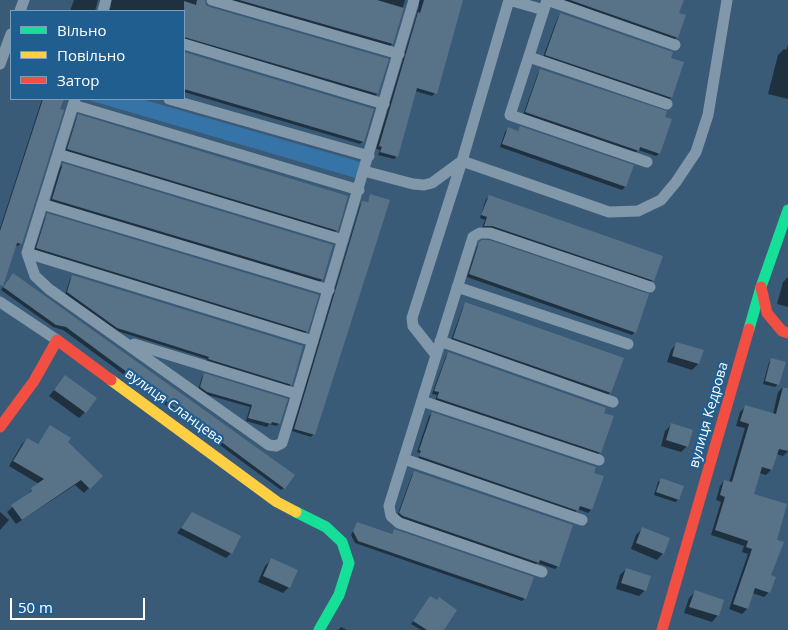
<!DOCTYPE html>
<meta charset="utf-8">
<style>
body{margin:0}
#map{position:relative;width:788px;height:630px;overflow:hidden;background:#3a5b77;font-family:"Open Sans",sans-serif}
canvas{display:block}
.legend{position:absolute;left:10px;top:10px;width:175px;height:90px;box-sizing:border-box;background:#215e90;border:1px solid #7a9ebc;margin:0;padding:6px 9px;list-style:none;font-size:15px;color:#fff}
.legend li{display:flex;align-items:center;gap:10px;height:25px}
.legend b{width:25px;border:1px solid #7a9ebc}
.scale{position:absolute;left:10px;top:598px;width:135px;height:22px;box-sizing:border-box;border:2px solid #fff;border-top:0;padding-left:6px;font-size:15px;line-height:18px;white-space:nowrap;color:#fff;-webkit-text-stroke:4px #215e90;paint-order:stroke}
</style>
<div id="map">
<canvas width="788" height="630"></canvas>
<ul class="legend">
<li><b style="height:6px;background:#16e098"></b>Вільно</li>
<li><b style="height:6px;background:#ffcf43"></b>Повільно</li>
<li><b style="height:6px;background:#f24e42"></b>Затор</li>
</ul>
<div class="scale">50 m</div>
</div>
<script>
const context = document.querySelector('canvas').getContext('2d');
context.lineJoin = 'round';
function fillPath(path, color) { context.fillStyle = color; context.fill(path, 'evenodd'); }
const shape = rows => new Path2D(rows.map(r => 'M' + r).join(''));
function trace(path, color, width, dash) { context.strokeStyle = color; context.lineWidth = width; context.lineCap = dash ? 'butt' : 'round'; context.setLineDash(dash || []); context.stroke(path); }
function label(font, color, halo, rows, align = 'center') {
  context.font = font + ' "Open Sans",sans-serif'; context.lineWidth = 4.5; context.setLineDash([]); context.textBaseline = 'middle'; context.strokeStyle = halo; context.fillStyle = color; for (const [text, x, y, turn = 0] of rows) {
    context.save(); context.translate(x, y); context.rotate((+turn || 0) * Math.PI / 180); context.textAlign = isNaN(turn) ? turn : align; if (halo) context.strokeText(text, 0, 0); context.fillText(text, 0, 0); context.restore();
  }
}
fillPath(shape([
 [85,99,141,99,364,163,359,179]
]), '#3674a7');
fillPath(shape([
 [74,0,98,0,95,11,70,11],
 [110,0,204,0,204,3,209,8,387,60,377,94,374,97,184,40,184,11,109,11,111,6],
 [227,0,405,0,392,44,389,47],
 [418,0,462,0,435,93,432,96,415,91,397,156,394,159,378,155,380,150,376,149,419,6],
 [563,0,677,0,677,37,674,40],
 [560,14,683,63,671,98,668,100,543,57,558,17],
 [788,44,788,99,768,94,778,55,784,49,786,50],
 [184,53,372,110,363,141,360,144,184,92],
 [541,70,659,154,656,156,638,150,635,153,523,115,538,73],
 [42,99,62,99,21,243,18,246,15,245,0,272,0,228],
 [78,116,337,230,334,233,65,152,76,119],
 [520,128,632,166,625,187,622,190,500,147,505,132,508,129,517,132],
 [63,165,332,246,322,280,319,282,50,202,60,167],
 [371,196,314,434,311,437,292,431,360,205,363,202,367,203],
 [489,197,653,280,650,283,482,228,485,220,480,218,486,199],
 [48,215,307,331,304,334,34,251,45,218],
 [480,243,635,332,632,335,467,277,477,246],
 [73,276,291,384,288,387,206,362,207,359,114,330,65,295,70,279],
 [10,277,284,488,281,490,63,330,53,327,1,290],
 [788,277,788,307,777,304,783,282],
 [466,304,622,359,610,393,607,395,451,340,463,307],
 [677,343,702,351,698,364,692,370,667,362,671,350],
 [448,353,603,413,600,452,597,455,435,401,437,395,432,394,446,356],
 [772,359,778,384,775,387,763,384,769,362],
 [204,375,286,400,279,424,276,426,269,424,267,427,246,421,250,407,204,394,198,390,202,377],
 [65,377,85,412,79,418,49,396],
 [783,387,788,388,788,451,783,456,776,454,771,470,766,475,759,473,752,495,776,541,770,576,769,592,764,597,752,593,747,609,742,614,729,609,748,554,742,552,744,546,711,535,721,502,716,500,720,486,724,481,729,483,745,428,736,426,740,412,745,407,773,414,778,392],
 [432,414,603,477,591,510,588,513,578,509,575,513,418,459,420,453,417,452,429,416],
 [671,425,687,446,681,452,661,446,665,431],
 [50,427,101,476,84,493,75,485,16,524,7,512,39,484,9,466,22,444,27,439,37,445],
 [415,472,558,566,555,569,537,563,535,565,397,516,412,475],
 [661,480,682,487,678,500,675,502,654,495,658,482],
 [0,512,9,520,0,530],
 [192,513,231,553,226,558,177,533],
 [357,523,391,535,394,530,525,598,522,601,355,543,351,535],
 [643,528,663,553,657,560,631,549,636,535],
 [271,560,289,587,283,593,258,582,265,566],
 [626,569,645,590,639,596,616,589,620,575],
 [695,592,718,615,712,622,684,613,689,598],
 [430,597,436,601,443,630,421,630,411,624],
 [341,627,347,630,338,630]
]), '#0007');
fillPath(shape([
 [197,0,205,0,206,5,210,7,389,59,378,94,184,37,184,1,196,5],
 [239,0,377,0,404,8,393,44],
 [424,0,463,0,437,94,417,88,398,157,380,152,382,147,379,146,418,12,420,13],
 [570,0,684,0,679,13,686,15,678,38],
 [560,13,673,52,671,58,684,62,672,98,545,55],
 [184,52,374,109,364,142,184,89],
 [540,69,667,111,665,117,672,119,660,154,640,147,639,151,525,112],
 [43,99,64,99,60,109,64,110,22,244,17,243,3,286,0,285,0,231],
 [78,114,348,196,338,231,67,149],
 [520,126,634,165,626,187,502,144,508,127,518,131],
 [63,163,333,245,323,280,52,199],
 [370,194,390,200,315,435,294,429,362,201,368,202],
 [489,195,663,256,654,281,492,226,484,226,487,217,481,215],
 [47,213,319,295,308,332,36,248],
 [482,240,489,240,649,294,636,333,469,274,479,242],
 [13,273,295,475,285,489,66,327,56,325,3,287],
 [72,275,303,346,292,385,208,359,209,357,117,328,67,292],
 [465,302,624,358,611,393,453,338],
 [676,342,704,350,699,364,672,356],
 [448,352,606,408,604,413,614,416,601,453,437,398,439,392,434,391],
 [771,358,786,362,779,385,765,381],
 [204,373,288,399,280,424,272,422,271,424,248,418,252,405,207,392,200,387],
 [65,375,97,398,86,413,54,390],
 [783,387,788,388,788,451,779,449,772,470,762,467,754,494,787,504,777,540,784,542,771,575,776,577,770,593,755,588,748,609,733,604,752,549,746,547,748,541,715,530,725,497,720,495,724,480,732,482,749,424,740,421,745,405,776,414],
 [432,412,596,467,594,473,604,476,592,510,580,506,578,511,419,456,421,451,419,450],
 [671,423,693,430,688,447,666,440],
 [50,425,71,438,68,442,103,476,90,489,81,480,22,520,11,505,32,491,31,488,44,479,13,461,27,438,38,444],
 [414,471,573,525,559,567,540,560,539,563,403,516,399,513],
 [661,478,684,486,679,500,656,492],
 [192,512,241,536,232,554,181,528],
 [357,522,392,534,394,529,534,577,526,599,358,541,353,531],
 [642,527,670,538,664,554,636,543],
 [271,558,298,570,290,588,263,576],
 [626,568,651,576,646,591,621,583],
 [695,590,724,600,719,616,689,607],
 [430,596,437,600,439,597,457,610,444,630,427,630,413,621]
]), '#587288');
trace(shape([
 [212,0,399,54],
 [509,0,462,161,609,212,638,211,661,200,676,182,696,152,708,115,727,0],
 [509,0,544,10],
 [547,0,510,115,647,162],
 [547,0,675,45],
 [20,11,24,0],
 [103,11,106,0],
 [184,44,384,104],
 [529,57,667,104],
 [0,64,11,34],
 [75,99,27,253,35,276,49,289,269,445,276,446,282,443,297,394,414,0],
 [169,99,369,156],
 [73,105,359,190],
 [58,154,343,240],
 [364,171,413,184,424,185,432,183,462,161,412,318,413,326,436,355],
 [42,204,329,290],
 [27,253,313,341],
 [457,287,628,344],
 [0,302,57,340],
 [440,341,613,402],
 [134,344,297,394],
 [422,401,599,460],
 [404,459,582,520],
 [542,572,399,523,391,516,389,506,473,237,480,233,490,233,650,287]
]), '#8197aa', 11);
trace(shape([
 [749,329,761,287,788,210],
 [296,512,326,527,342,542,349,563,339,595,319,630]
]), '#16e098', 11);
trace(shape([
 [111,380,277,502,296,512]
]), '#ffcf43', 11);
trace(shape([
 [761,287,767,313,782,331,788,333],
 [0,427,34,381,57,340,111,380],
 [662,630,749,329]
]), '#f24e42', 11);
label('14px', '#fff', '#215e90', [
 ["вулиця Сланцева",174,407,36],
 ["вулиця Кедрова",709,415,-74]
]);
</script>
